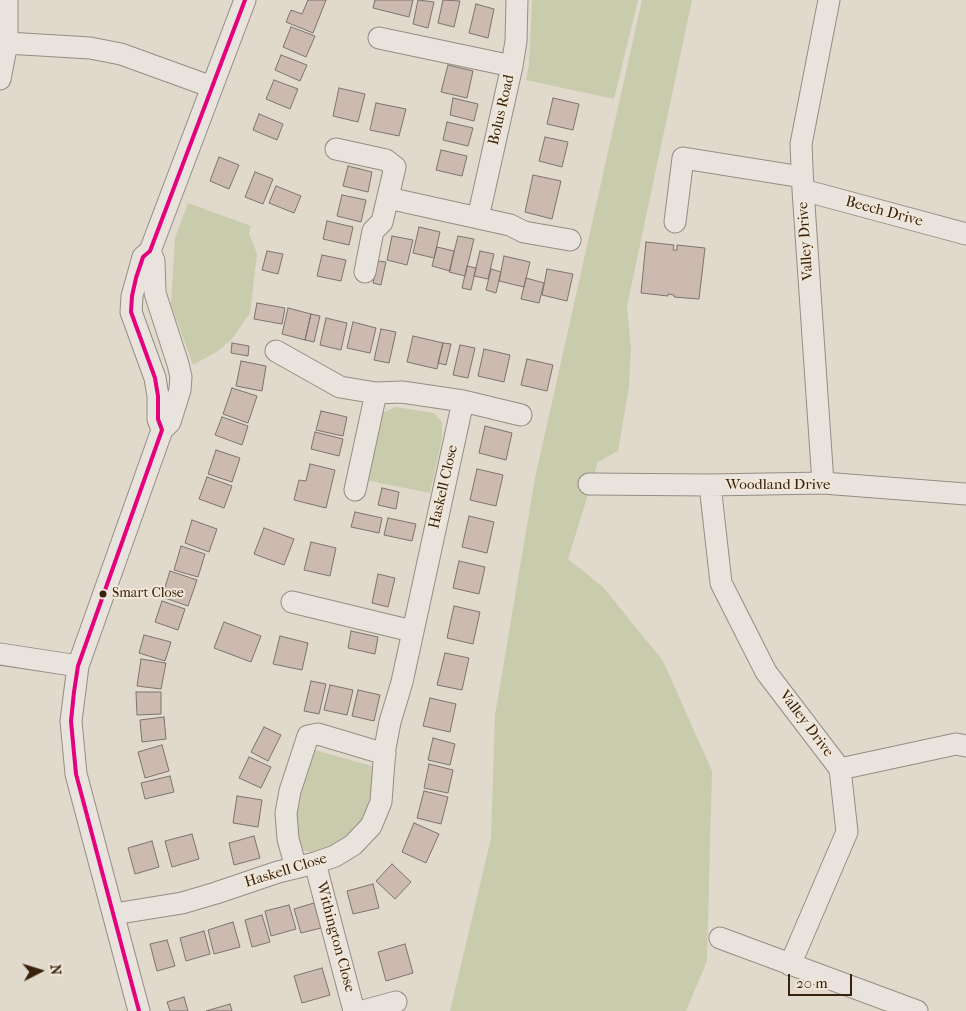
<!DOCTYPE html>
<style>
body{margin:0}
#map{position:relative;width:966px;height:1011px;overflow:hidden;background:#e1d9cc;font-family:"IM FELL French Canon",serif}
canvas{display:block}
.north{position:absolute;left:15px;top:946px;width:50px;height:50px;-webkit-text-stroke:4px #f1e7d8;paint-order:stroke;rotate:85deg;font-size:14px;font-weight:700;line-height:20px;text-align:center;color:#38220c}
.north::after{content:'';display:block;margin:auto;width:18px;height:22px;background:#38220c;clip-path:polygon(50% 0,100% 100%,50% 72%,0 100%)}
.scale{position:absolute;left:788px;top:974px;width:64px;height:22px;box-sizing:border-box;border:2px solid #38220c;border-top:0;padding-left:6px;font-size:15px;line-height:18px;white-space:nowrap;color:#38220c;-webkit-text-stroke:4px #f1e7d8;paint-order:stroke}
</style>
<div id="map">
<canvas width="966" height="1011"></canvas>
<div class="north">N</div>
<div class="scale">20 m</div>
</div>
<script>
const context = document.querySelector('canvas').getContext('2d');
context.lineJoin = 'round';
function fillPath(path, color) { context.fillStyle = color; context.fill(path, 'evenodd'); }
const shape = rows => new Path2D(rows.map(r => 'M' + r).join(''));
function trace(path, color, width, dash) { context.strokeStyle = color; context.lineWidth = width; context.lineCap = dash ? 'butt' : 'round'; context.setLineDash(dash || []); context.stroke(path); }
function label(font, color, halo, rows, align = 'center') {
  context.font = font + ' "IM FELL French Canon",serif'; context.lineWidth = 4; context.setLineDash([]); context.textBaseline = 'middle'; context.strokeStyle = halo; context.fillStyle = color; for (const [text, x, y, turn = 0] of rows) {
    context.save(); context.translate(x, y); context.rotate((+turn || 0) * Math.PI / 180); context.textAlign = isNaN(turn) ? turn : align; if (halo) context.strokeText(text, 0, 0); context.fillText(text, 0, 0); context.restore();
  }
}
fillPath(shape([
 [532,0,638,0,614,99,526,80,529,65],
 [642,0,692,0,627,306,631,349,629,387,618,451,598,462,568,559,603,587,663,661,712,771,707,961,686,1011,450,1011,491,838,495,715,535,478],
 [188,203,251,226,249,233,257,254,250,313,232,339,218,351,193,365,171,304,175,238],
 [396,407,434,413,442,422,442,438,430,493,365,480,382,413],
 [308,748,375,767,372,807,351,837,316,852,297,850,289,816]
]), '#c9cbad');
const building = shape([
 [308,0,326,0,313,33,286,22,291,10,302,14,308,0],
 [375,0,413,0,409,17,373,8,375,0],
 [418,0,434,2,428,28,413,24,418,0],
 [443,0,460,1,454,27,438,23,443,0],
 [476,4,494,9,488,38,469,33,476,4],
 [291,27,315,36,306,57,283,47,291,27],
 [281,55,307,65,300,81,275,70,281,55],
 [448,65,473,71,467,98,441,92,448,65],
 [274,80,298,89,290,109,266,99,274,80],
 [339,88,365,94,358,122,333,116,339,88],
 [453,98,478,104,474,121,450,115,453,98],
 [553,98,579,104,573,130,547,124,553,98],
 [376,103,406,109,399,136,370,130,376,103],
 [259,114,283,124,277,140,253,130,259,114],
 [447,122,473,128,468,146,443,140,447,122],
 [545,137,568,142,562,167,539,161,545,137],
 [441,150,467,156,462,176,436,170,441,150],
 [219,157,239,165,229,189,210,181,219,157],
 [348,166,372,172,368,192,343,186,348,166],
 [255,172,273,179,263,204,245,197,255,172],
 [533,175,561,181,552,219,525,212,533,175],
 [276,186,301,196,294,213,269,203,276,186],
 [342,195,366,200,361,222,337,216,342,195],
 [327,221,353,227,349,245,323,239,327,221],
 [419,227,440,232,434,258,413,253,419,227],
 [392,236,413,240,407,265,387,260,392,236],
 [458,236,474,239,465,276,449,272,458,236],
 [646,242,674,245,673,250,677,250,677,245,705,248,699,299,674,297,674,295,668,294,668,296,641,293,646,242],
 [437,247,454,251,450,271,432,266,437,247],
 [267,251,283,254,278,274,262,270,267,251],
 [480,251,494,254,488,279,474,276,480,251],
 [322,255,346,260,341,281,317,276,322,255],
 [504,256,530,262,524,287,499,281,504,256],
 [378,261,386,262,381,285,373,283,378,261],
 [467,266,476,268,471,290,462,288,467,266],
 [491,269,501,272,496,293,486,290,491,269],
 [547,269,573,274,567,301,542,295,547,269],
 [526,278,544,283,539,303,521,299,526,278],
 [257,303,285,308,282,324,254,319,257,303],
 [288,308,311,314,305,340,282,334,288,308],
 [311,314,320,316,314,342,305,340,311,314],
 [326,318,347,323,341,350,320,345,326,318],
 [353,322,376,328,370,353,347,348,353,322],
 [381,329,396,332,389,363,374,360,381,329],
 [413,336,443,343,437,369,407,362,413,336],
 [232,343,249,346,248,356,231,353,232,343],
 [443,343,451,344,446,365,438,363,443,343],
 [460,345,475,348,468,378,453,375,460,345],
 [484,349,510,355,504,382,478,376,484,349],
 [527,359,553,365,547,391,521,385,527,359],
 [241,361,266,366,262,391,236,386,241,361],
 [232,388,257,396,248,423,223,414,232,388],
 [321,411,347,417,343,436,316,430,321,411],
 [222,417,248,426,242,445,215,435,222,417],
 [485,426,512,433,506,460,479,453,485,426],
 [315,432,343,439,339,456,311,449,315,432],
 [216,450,240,458,232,482,208,474,216,450],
 [310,464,335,470,326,508,294,500,299,480,306,481,310,464],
 [477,469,503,475,496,506,470,500,477,469],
 [207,477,232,486,224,508,199,499,207,477],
 [382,488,399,492,396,509,378,505,382,488],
 [355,512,382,518,379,533,351,527,355,512],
 [469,516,494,522,487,553,462,547,469,516],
 [388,518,416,524,412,541,384,535,388,518],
 [192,520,217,529,209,552,185,543,192,520],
 [264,528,294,539,284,565,254,554,264,528],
 [311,542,336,548,330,576,304,570,311,542],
 [181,546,205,554,198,577,174,570,181,546],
 [459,561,485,567,479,594,453,588,459,561],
 [170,571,197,580,188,606,162,597,170,571],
 [378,574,395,578,388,607,372,603,378,574],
 [162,601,185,609,178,630,155,622,162,601],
 [454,606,480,612,473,644,447,638,454,606],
 [224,622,261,636,251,662,214,648,224,622],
 [351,631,378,637,375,654,348,648,351,631],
 [144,635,171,642,165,661,139,653,144,635],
 [280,636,308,643,302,670,273,664,280,636],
 [445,653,469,658,462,690,437,685,445,653],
 [141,659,166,663,161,689,137,686,141,659],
 [311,681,326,684,319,714,304,711,311,681],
 [330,685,353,690,347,715,324,710,330,685],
 [358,690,380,695,374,721,352,716,358,690],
 [136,692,161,692,161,714,137,715,136,692],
 [430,698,456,704,450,732,423,726,430,698],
 [164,717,166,739,142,742,140,720,164,717],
 [264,727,281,735,268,761,251,752,264,727],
 [433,738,455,744,450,765,428,760,433,738],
 [162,745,169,771,145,778,138,752,162,745],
 [249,757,271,767,261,788,239,778,249,757],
 [429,764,453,770,448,793,424,788,429,764],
 [170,776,174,792,145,799,141,783,170,776],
 [424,791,448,797,441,824,417,818,424,791],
 [237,796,262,800,258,827,233,823,237,796],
 [414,823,439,834,426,863,402,852,414,823],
 [192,834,199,859,172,867,165,841,192,834],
 [254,836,260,858,234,865,229,843,254,836],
 [152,841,159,867,135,874,128,848,152,841],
 [392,864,411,882,395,899,376,881,392,864],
 [373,884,379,908,353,914,347,891,373,884],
 [314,903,321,928,301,933,294,909,314,903],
 [289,905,296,929,271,936,265,911,289,905],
 [262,915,270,942,252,947,245,920,262,915],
 [233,922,240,947,214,954,208,930,233,922],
 [204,931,210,954,186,961,180,938,204,931],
 [167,940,175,966,157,971,150,944,167,940],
 [405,944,413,973,386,981,378,952,405,944],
 [322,968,330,995,302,1003,294,976,322,968],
 [184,997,188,1011,170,1011,167,1002,184,997],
 [230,1004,232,1011,206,1011,230,1004]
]);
fillPath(building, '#ccb9af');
trace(building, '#7c746a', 1);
const minor = shape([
 [379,38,512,66],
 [7,43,90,48,121,54,212,87],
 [0,79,7,43,7,0],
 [336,149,386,160,395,167,382,222,373,231,365,272],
 [803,190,966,234],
 [388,198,510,225,524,232,570,240],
 [478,218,512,66,516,41,517,0],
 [675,222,683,158,802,177],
 [276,351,340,387,376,393,402,392,463,401,521,415],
 [162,430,158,419,158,396,155,378,131,312,132,296,143,257,150,251,245,0],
 [823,483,803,190,801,144,829,0],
 [589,484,710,485,823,483,966,494],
 [710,485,721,583,766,672,840,769,847,832,790,965],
 [355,490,376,393],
 [292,602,412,631],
 [0,654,78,666],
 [840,769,956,744,966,746],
 [315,863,354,1011],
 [296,868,288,839,286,813,290,791,308,736,318,734,385,754],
 [114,914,182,903,216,893,278,872,315,863,335,856,353,845,371,826,381,802,385,748,390,722,402,682,463,401],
 [720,938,917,1011],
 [139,1011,76,774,71,721,78,666,162,430,170,422,180,390,181,377,178,364,155,293,154,261,150,251],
 [363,1011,396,1002]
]);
trace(minor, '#958d83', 23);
trace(minor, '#e8e3dd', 21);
trace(shape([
 [139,1011,76,774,71,721,74,692,78,666,162,430,158,419,158,396,155,378,131,312,132,296,136,278,143,257,150,251,245,0]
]), '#e5007d', 4);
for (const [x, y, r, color] of [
 [103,594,4.5,"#38220c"]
]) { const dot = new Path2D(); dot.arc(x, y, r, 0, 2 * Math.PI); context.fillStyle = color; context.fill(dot); trace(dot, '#f1e7d8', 2); }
label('14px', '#38220c', '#f1e7d8', [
 ["Smart Close",112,594]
], 'left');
label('15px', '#38220c', '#f1e7d8', [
 ["Bolus Road",502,110,-77],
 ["Beech Drive",884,212,15],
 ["Valley Drive",806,241,-94],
 ["Woodland Drive",778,485],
 ["Haskell Close",444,487,-77],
 ["Valley Drive",806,724,53],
 ["Haskell Close",286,871,-17],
 ["Withington Close",335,937,75]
]);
</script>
